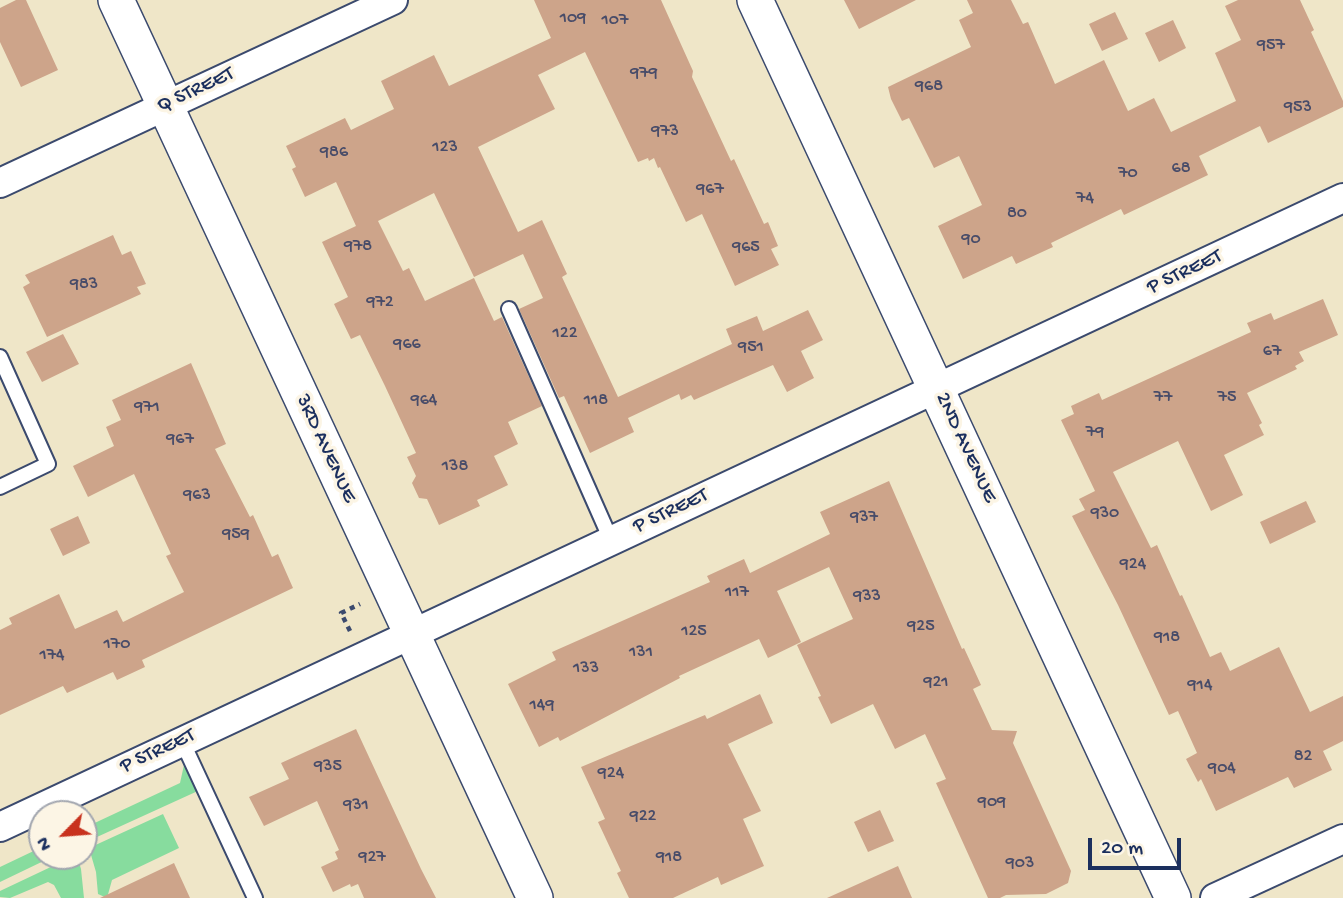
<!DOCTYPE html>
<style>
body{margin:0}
#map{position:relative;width:1343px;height:898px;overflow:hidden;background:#efe6c8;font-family:"Gochi Hand",sans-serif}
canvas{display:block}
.north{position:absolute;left:28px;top:800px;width:70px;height:70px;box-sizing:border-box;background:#fcf5e5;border:2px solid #a2a6af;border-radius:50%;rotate:245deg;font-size:19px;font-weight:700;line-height:28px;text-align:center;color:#1b2f5e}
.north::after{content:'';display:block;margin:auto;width:24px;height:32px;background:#c8321e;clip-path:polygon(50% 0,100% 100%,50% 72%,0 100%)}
.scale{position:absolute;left:1088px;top:838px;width:93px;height:32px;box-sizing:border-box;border:4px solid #1b2f5e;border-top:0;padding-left:9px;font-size:21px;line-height:24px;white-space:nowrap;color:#1b2f5e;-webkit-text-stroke:5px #fcf5e5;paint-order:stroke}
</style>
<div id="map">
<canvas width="1343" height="898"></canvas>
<div class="north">N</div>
<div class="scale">20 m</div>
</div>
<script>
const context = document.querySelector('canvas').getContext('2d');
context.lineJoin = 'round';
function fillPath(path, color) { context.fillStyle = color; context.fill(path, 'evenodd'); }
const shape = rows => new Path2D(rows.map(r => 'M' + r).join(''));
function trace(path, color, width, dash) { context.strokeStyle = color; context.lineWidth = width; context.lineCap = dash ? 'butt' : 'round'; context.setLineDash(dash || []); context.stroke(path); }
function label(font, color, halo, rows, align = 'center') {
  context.font = font + ' "Gochi Hand",sans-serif'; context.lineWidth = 7; context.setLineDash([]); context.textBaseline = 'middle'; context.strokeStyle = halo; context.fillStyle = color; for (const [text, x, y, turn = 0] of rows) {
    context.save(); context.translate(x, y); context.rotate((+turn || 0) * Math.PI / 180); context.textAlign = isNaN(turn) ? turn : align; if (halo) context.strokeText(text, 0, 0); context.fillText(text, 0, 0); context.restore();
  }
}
fillPath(shape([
 [184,765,190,769,200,790,86,842,84,828,180,783],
 [163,814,179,848,112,880,107,898,98,894,96,872,89,848],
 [42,847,42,856,54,856,0,882,0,867],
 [74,856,77,856,81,869,84,898,61,898,54,885,48,882,10,898,0,897,0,891]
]), '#87dc9e');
fillPath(shape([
 [16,0,26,0,58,70,21,87,0,42,0,8],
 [534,0,661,0,693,71,692,77,731,161,734,159,764,224,768,222,778,246,771,249,779,265,735,286,702,214,686,222,660,167,658,168,654,158,649,161,648,158,638,162,585,52,538,75,555,109,478,147,518,232,542,220,567,274,562,277,618,397,732,344,726,329,757,316,763,331,808,310,823,340,801,351,814,378,787,392,773,365,694,400,691,395,681,400,679,394,628,418,634,432,590,453,564,396,559,398,519,309,543,298,523,254,474,277,434,193,378,221,403,271,409,268,425,301,474,278,494,321,502,317,542,406,508,422,518,444,494,456,508,485,477,500,480,506,439,525,427,499,419,498,412,483,416,476,407,457,416,453,385,386,360,335,351,339,334,304,348,297,322,242,356,226,336,182,305,197,292,169,296,167,286,146,345,118,351,130,394,109,381,81,434,55,449,86,551,38],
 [844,0,916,0,859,29],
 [967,0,1011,0,1023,24,1028,22,1055,84,1104,60,1128,111,1154,98,1171,132,1236,101,1215,53,1241,40,1225,6,1238,0,1300,0,1314,30,1311,32,1343,101,1343,107,1268,143,1260,126,1199,156,1208,175,1124,215,1121,209,1051,243,1053,247,1016,264,1012,256,963,279,938,226,982,205,959,156,934,168,909,118,902,121,891,99,888,87,971,47,959,20,973,13],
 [1115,12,1128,39,1102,51,1089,24],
 [1173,20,1186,48,1159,62,1145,33],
 [113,235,122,255,131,251,146,284,137,287,141,294,47,337,23,287,30,283,25,275],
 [1323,299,1338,335,1299,352,1304,361,1295,366,1297,369,1247,393,1262,423,1259,425,1264,435,1224,455,1243,495,1211,511,1178,441,1113,472,1151,548,1157,545,1180,596,1182,595,1210,657,1221,652,1230,671,1279,647,1310,712,1343,696,1343,741,1323,751,1332,770,1294,788,1288,777,1216,811,1201,779,1198,782,1186,759,1197,753,1178,711,1169,715,1118,605,1072,516,1085,510,1079,499,1095,491,1061,420,1074,414,1071,406,1099,393,1102,400,1251,332,1247,323,1271,313,1274,320],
 [63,334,79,364,42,382,26,352],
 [191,363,226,444,215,449,250,517,253,515,272,557,278,554,293,588,142,660,145,667,117,680,113,672,67,693,63,686,0,715,0,630,12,624,9,618,59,594,75,629,117,610,123,622,184,592,166,556,171,554,134,474,88,497,73,466,114,446,106,427,121,420,112,400],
 [889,481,962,649,964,648,981,685,973,689,992,730,1017,731,1013,743,1071,871,1068,883,1046,894,1006,895,1000,898,988,898,936,783,946,779,925,734,895,749,873,704,831,724,818,697,821,696,797,645,853,619,829,567,777,591,801,642,768,658,759,639,679,676,680,678,560,741,558,737,539,747,508,684,556,660,552,652,710,582,707,576,744,559,750,573,830,534,820,512],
 [1306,501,1316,522,1270,544,1260,522],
 [78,516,90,543,63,556,50,529],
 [760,694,773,723,728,744,761,811,743,819,764,866,721,885,718,877,673,898,629,898,617,873,621,871,598,822,605,819,581,767,705,715,707,719],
 [356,729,421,869,436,898,364,898,358,884,351,887,350,884,333,892,321,867,338,859,335,852,339,850,317,801,264,826,249,797,289,779,281,763],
 [880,810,894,841,868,852,854,822],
 [174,863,190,898,100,898],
 [898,866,912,898,827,898]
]), '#cda48a');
const service = shape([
 [509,309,611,540],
 [0,357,48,464,0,487],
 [182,741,255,898]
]);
const minor = shape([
 [0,183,393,0],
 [0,827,1343,198],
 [1215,898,1343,839]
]);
const tertiary = shape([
 [116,0,535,898],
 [755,0,1173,898]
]);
trace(service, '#3b4a6e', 18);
trace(minor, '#3b4a6e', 32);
trace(tertiary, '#3b4a6e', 38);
trace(shape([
 [350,631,341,613,360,604]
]), '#3b4a6e', 4.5, [5, 5]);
trace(service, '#fff', 14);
trace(minor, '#fff', 28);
trace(tertiary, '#fff', 35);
label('18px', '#484c69', null, [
 ["109",573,19],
 ["107",615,21],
 ["957",1271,46],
 ["979",644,74],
 ["968",929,87],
 ["953",1298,108],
 ["973",665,132],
 ["123",445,148],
 ["986",334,153],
 ["68",1181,169],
 ["70",1128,174],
 ["967",710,190],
 ["74",1085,199],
 ["80",1017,214],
 ["90",971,240],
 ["978",358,247],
 ["965",746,248],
 ["983",84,285],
 ["972",380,303],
 ["122",565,334],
 ["966",407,345],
 ["951",751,348],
 ["67",1272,352],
 ["77",1163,398],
 ["75",1227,398],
 ["964",424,401],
 ["118",596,401],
 ["971",147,408],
 ["79",1095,433],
 ["967",180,440],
 ["138",455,467],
 ["963",197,496],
 ["930",1105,514],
 ["937",864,518],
 ["959",236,535],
 ["924",1133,565],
 ["117",737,593],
 ["933",867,597],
 ["925",921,627],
 ["125",694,632],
 ["918",1167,638],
 ["170",117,645],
 ["131",641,653],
 ["174",52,656],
 ["133",586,669],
 ["921",936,683],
 ["914",1200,686],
 ["149",542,706],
 ["82",1303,757],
 ["935",328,767],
 ["904",1222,769],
 ["924",611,774],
 ["909",992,803],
 ["931",356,806],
 ["922",643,817],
 ["927",372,858],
 ["918",669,858],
 ["903",1020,864]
]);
label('21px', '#1b2f5e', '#fcf5e5', [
 ["Q STREET",196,91,-25],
 ["P STREET",1185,273,-25],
 ["2ND AVENUE",965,448,65],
 ["3RD AVENUE",325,449,65],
 ["P STREET",671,512,-25],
 ["P STREET",158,752,-25]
]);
</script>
